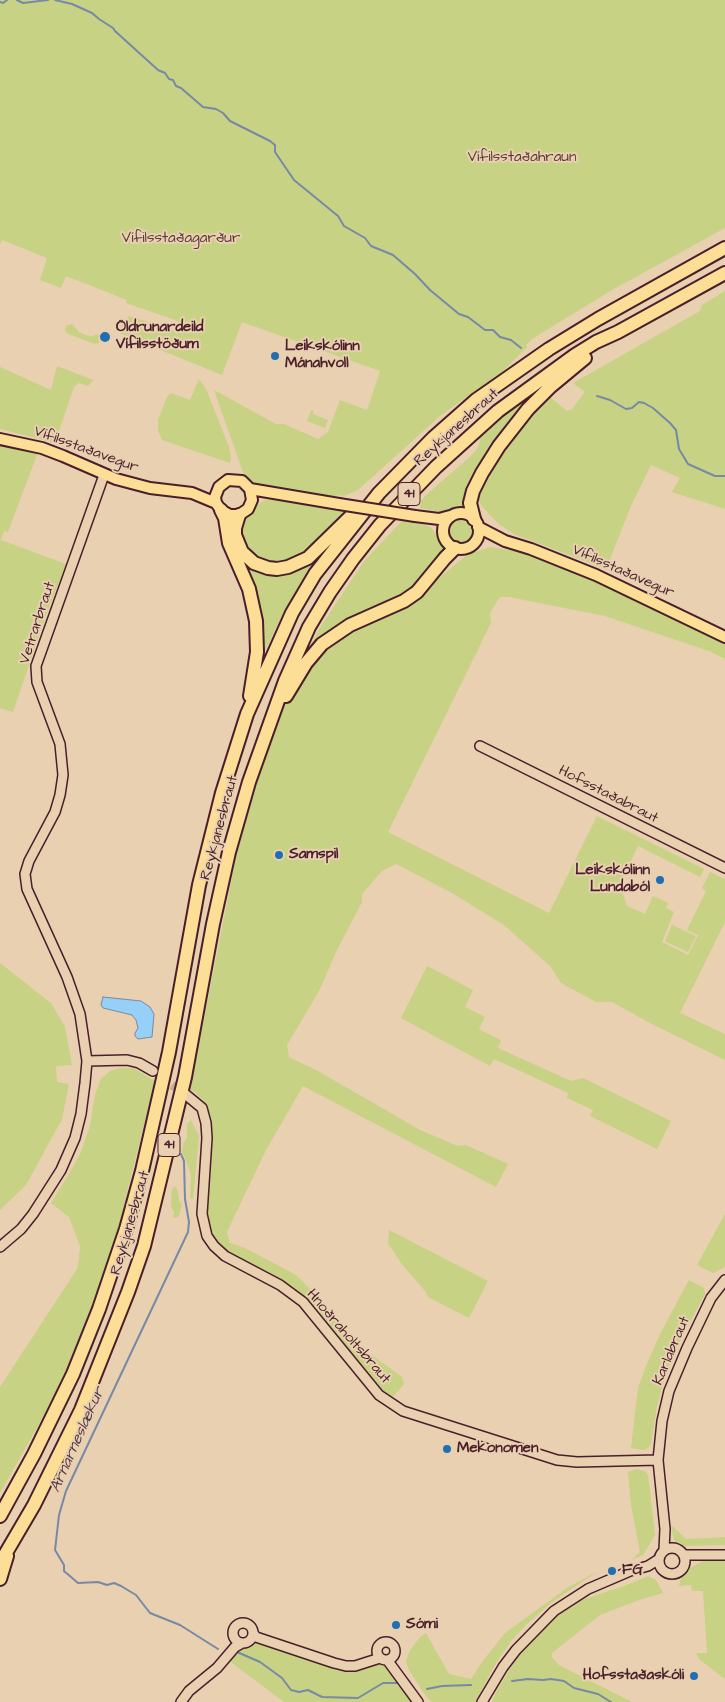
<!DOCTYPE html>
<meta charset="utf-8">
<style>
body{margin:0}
canvas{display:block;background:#e8d0b0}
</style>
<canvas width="725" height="1702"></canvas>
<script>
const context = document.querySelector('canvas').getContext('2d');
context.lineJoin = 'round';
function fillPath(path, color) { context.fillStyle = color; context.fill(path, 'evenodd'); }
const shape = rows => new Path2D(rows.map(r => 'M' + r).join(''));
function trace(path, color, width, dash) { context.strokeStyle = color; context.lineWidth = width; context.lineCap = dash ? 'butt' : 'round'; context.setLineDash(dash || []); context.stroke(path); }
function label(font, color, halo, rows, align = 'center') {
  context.font = font + ' "Architects Daughter",sans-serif'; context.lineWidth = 4; context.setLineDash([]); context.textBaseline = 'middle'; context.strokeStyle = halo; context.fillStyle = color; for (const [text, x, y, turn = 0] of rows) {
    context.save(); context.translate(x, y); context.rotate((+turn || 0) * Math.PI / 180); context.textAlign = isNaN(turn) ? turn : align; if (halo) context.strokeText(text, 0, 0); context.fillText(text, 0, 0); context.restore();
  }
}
fillPath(shape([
 [0,0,725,0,725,228,612,290,532,339,526,345,527,347,501,373,441,415,358,490,344,496,338,495,331,498,253,487,245,478,214,390,276,424,284,424,318,439,328,432,340,400,367,410,380,371,242,322,222,375,119,333,122,321,126,320,129,316,174,330,178,321,126,303,127,300,66,276,61,288,40,280,47,258,2,240,0,245],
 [725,291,725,509,672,492,680,478,651,465,631,506,606,569,514,534,500,525,489,514,481,505,478,499,486,478,495,460,541,402,550,397,567,411,572,409,585,392,573,383,700,311,702,305],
 [72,324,79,332,85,335,92,336,99,334,102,338,101,342,95,344,68,334,65,331,66,326],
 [57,366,93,380,88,386,79,383,74,387,55,443,0,429,0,367,51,390],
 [199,379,206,389,229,447,231,457,230,463,162,440,158,430,158,420,167,397,171,393,190,400],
 [546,382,466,502,465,509,447,513,420,508,421,501,427,494,470,457,478,448,481,435],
 [311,410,314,411,313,414,328,420,325,428,307,421],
 [0,445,38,452,8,532,4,531,1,540,66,564,45,618,13,712,0,708],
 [265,500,278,500,350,511,308,550,298,557,284,562,274,562,256,557,248,551,241,535,240,528,243,520,255,507],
 '448 532a12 12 0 1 1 24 0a12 12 0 1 1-24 0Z',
 [402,521,422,524,430,527,436,533,448,551,414,591,306,654,321,626,365,560],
 [336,541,311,572,283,613,262,657,238,556,271,573],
 [491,547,514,551,533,556,591,579,725,641,725,659,709,651,605,616,509,597,500,597,497,601,490,614,491,623,388,832,549,913,597,816,704,869,700,877,638,846,620,884,627,906,645,914,653,896,668,903,666,908,674,912,662,942,688,955,698,935,687,930,706,891,702,888,710,872,725,879,725,922,680,1013,725,1034,725,1060,650,1023,612,1002,596,1002,561,983,550,966,504,925,452,893,396,864,382,871,362,894,362,902,336,952,319,991,287,1045,289,1057,318,1071,420,1130,458,1146,466,1145,508,1164,496,1187,303,1086,266,1150,227,1232,230,1243,245,1248,296,1275,323,1302,358,1345,402,1377,404,1384,392,1398,388,1396,314,1309,225,1253,209,1234,206,1201,210,1131,208,1113,204,1101,195,1092,190,1090,240,837,260,770,284,705,304,671,326,647,351,629,411,601,468,554],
 [672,925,696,936,688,952,665,941],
 [0,963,51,1003,65,1027,72,1065,56,1066,57,1082,69,1084,62,1119,26,1185,0,1210],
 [427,966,473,990,465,1007,485,1017,479,1029,501,1040,498,1048,571,1081,583,1078,671,1121,657,1149,590,1116,593,1110,567,1098,568,1093,494,1059,490,1066,401,1018],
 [121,1068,133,1068,155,1081,117,1232,101,1284,78,1344,50,1405,0,1493,0,1387,77,1269,79,1258,80,1246,69,1217,51,1203,73,1167,81,1152,90,1126,95,1095,101,1079,110,1071],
 [191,1120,199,1136,193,1199,190,1198,191,1175,184,1155,182,1153,183,1144,187,1138,187,1124],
 [175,1186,178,1191,179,1201,182,1204,179,1216,175,1218,173,1218,174,1212,171,1207,172,1189],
 [725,1214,725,1267,713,1273,697,1265],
 [389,1230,488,1281,469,1318,428,1297,426,1292,401,1263,388,1243],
 [689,1280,704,1288,705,1294,682,1337,666,1374,657,1406,651,1444,648,1448,643,1450,631,1448,638,1388,646,1366,660,1334],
 [636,1469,645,1471,648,1475,655,1535,643,1555,631,1560,640,1552,631,1505,628,1472],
 [671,1525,686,1539,725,1537,725,1545,683,1546,677,1544,674,1540],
 [725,1559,725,1679,699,1659,696,1653,707,1653,703,1591,692,1591,691,1585,679,1586,680,1581,688,1569,703,1561],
 [598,1571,551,1603,527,1624,512,1640,496,1663,475,1702,432,1702,425,1695,409,1670,406,1661,410,1650,420,1637,426,1633,449,1674,471,1679,482,1662,505,1633,567,1588],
 [648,1576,656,1580,663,1593,639,1600,600,1615,552,1653,552,1657,559,1665,632,1702,492,1702,496,1692,521,1651,554,1617,578,1601,624,1586],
 [253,1640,334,1666,382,1660,411,1702,284,1702,228,1660]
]), '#c7d285');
const water = shape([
 [103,997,141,1001,150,1007,154,1014,152,1037,138,1039,135,1036,135,1033,138,1028,136,1020,132,1015,103,1008,101,1005,103,997]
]);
fillPath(water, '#97d0f7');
trace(water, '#7889a5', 1);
trace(shape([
 [17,0,23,3,48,0],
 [55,0,72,4,92,13,99,19,113,28,115,31,158,70,165,73,169,79,173,80,176,86,181,88,203,107,216,109,223,113,230,121,270,141,275,145,275,152,294,180,338,216,344,226,365,238,371,246,393,255,415,274,430,290,459,314,468,317,485,330,493,330,500,337,511,340,521,348],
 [0,2,3,3,7,0],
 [597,396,610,400,626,409,632,408,639,402,644,403,653,408,670,423,676,430,679,449,688,464,715,476,725,476],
 [181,1154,184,1161,185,1199,189,1222,188,1232,66,1491,59,1515,55,1550,64,1565,64,1571,78,1583,98,1582,107,1585,114,1583,121,1586,136,1595,150,1613,180,1625,218,1649],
 [237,1652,260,1662,282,1678,291,1690,299,1692,308,1690,322,1697,358,1698,383,1683,397,1683],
 [512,1681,528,1679,543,1680,551,1679,564,1681,574,1688,598,1694,611,1702],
 [427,1689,442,1686,471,1685]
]), '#7889a5', 2);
trace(shape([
 [161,1077,185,1094]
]), '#c8ad95', 9, [9, 4.5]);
const minor = shape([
 [480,746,725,868],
 [87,1061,127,1060,139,1063,153,1071],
 [185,1094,202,1108,206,1123,207,1138,202,1214,207,1236,214,1246,225,1256,280,1285,303,1302,379,1395,403,1411,557,1460,577,1462,658,1460],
 [0,1247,21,1229,33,1214,61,1170,75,1138,81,1114,85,1083,87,1061,80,1014,67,977,27,889,25,874,29,861,55,812,60,795,63,775,60,744,37,682,36,666,104,475],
 '659 1561a13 13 0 1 1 26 0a13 13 0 1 1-26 0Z',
 [664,1550,665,1529,658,1460,662,1421,669,1391,687,1348,711,1298,725,1280],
 [684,1555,725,1555],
 '233 1633a10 10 0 1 1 20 0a10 10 0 1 1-20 0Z',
 [253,1633,256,1637,334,1663,346,1666,355,1666,380,1658],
 '377 1651a9 9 0 1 1 18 0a9 9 0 1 1-18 0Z',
 [388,1661,418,1702],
 [181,1702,189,1691,217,1668,235,1647,242,1643],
 [482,1702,503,1667,516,1650,554,1611,588,1589,630,1571,648,1566,659,1559]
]);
const major = shape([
 [0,439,42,448,63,456,116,479,150,488,192,493,216,503,221,510,230,515,239,515,248,509,252,500,250,489,242,481,228,480,219,487,215,497,216,503],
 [250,489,339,504],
 '443 531a18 18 0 1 1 36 0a18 18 0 1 1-36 0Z',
 [415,516,439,519,450,516],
 [478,527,505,541,531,549,596,575,725,637]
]);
const highway = shape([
 [221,510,225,518,229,543,249,589,256,621,257,652,250,696],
 [239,515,235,528,235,535,242,552,254,563,268,568,277,569,288,567,308,558,352,515],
 [474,519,470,503,473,491,482,473,499,446,528,409,550,387,585,358],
 [286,696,306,663,322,644,350,625,404,601,417,592,445,558,455,548],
 [0,1516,34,1454,73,1374,99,1309,126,1229,142,1171,169,1052,199,885,222,793,247,714,292,613,315,574,379,493,433,438,476,400,549,349,598,319,725,248],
 [0,1563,34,1505,81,1410,128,1292,144,1246,185,1077,213,924,229,852,249,782,285,681,309,627,330,592,353,559,380,525,436,467,498,411,575,355,596,342,618,332,725,273],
 [0,1579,7,1556]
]);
trace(minor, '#4a1f2b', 12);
trace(major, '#4a1f2b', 14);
trace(highway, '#4a1f2b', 16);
trace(minor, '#e8d0b0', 9);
trace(major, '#fdde96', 10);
trace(highway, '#fdde96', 12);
const majorBridge = shape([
 [339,504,415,516]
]);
trace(majorBridge, '#4a1f2b', 14, []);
trace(majorBridge, '#fdde96', 10);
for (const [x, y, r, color] of [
 [105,337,6,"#1f6fb2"],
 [275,356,5,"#1f6fb2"],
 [279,855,5,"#1f6fb2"],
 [660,880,5,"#1f6fb2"],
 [447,1449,5,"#1f6fb2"],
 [612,1571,5,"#1f6fb2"],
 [396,1625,5,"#1f6fb2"],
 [694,1676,5,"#1f6fb2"]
]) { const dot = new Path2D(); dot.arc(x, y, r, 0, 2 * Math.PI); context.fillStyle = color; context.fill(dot); trace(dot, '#e8d0b0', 2); }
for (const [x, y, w] of [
 [409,494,22],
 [169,1145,22]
]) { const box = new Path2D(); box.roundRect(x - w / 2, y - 11.5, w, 23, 4); context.fillStyle = '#e8d0b0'; context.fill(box); trace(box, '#4a1f2b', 1); }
label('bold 14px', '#4a1f2b', null, [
 ["41",409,494],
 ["41",169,1145]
]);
label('15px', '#5d3a38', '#e8d0b0', [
 ["Vífilsstaðahraun",522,158],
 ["Vífilsstaðagarður",181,239]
]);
label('bold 15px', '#4a1f2b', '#e8d0b0', [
 ["Öldrunardeild",116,328],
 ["Vífilsstöðum",116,345],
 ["Leikskólinn",285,347],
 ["Mánahvoll",285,364],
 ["Samspil",289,855],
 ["Leikskólinn",650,871,"right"],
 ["Lundaból",650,888,"right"],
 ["Mekonomen",457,1449],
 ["FG",622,1571],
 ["Sómi",406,1625],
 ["Hofsstaðaskóli",684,1676,"right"]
], 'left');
label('15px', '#4a1f2b', '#e8d0b0', [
 ["Reykjanesbraut",457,428,-42],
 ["Vífilsstaðavegur",86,450,20],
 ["Vífilsstaðavegur",623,572,24],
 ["Vetrarbraut",38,623,-72],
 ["Hofsstaðabraut",608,795,27],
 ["Reykjanesbraut",220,828,-75],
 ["Reykjanesbraut",131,1223,-74],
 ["Hnoðraholtsbraut",348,1337,49],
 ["Karlabraut",672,1351,-67]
]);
label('italic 16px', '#563a4a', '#e8d0b0', [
 ["Arnarneslækur",78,1440,-66]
]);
</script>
